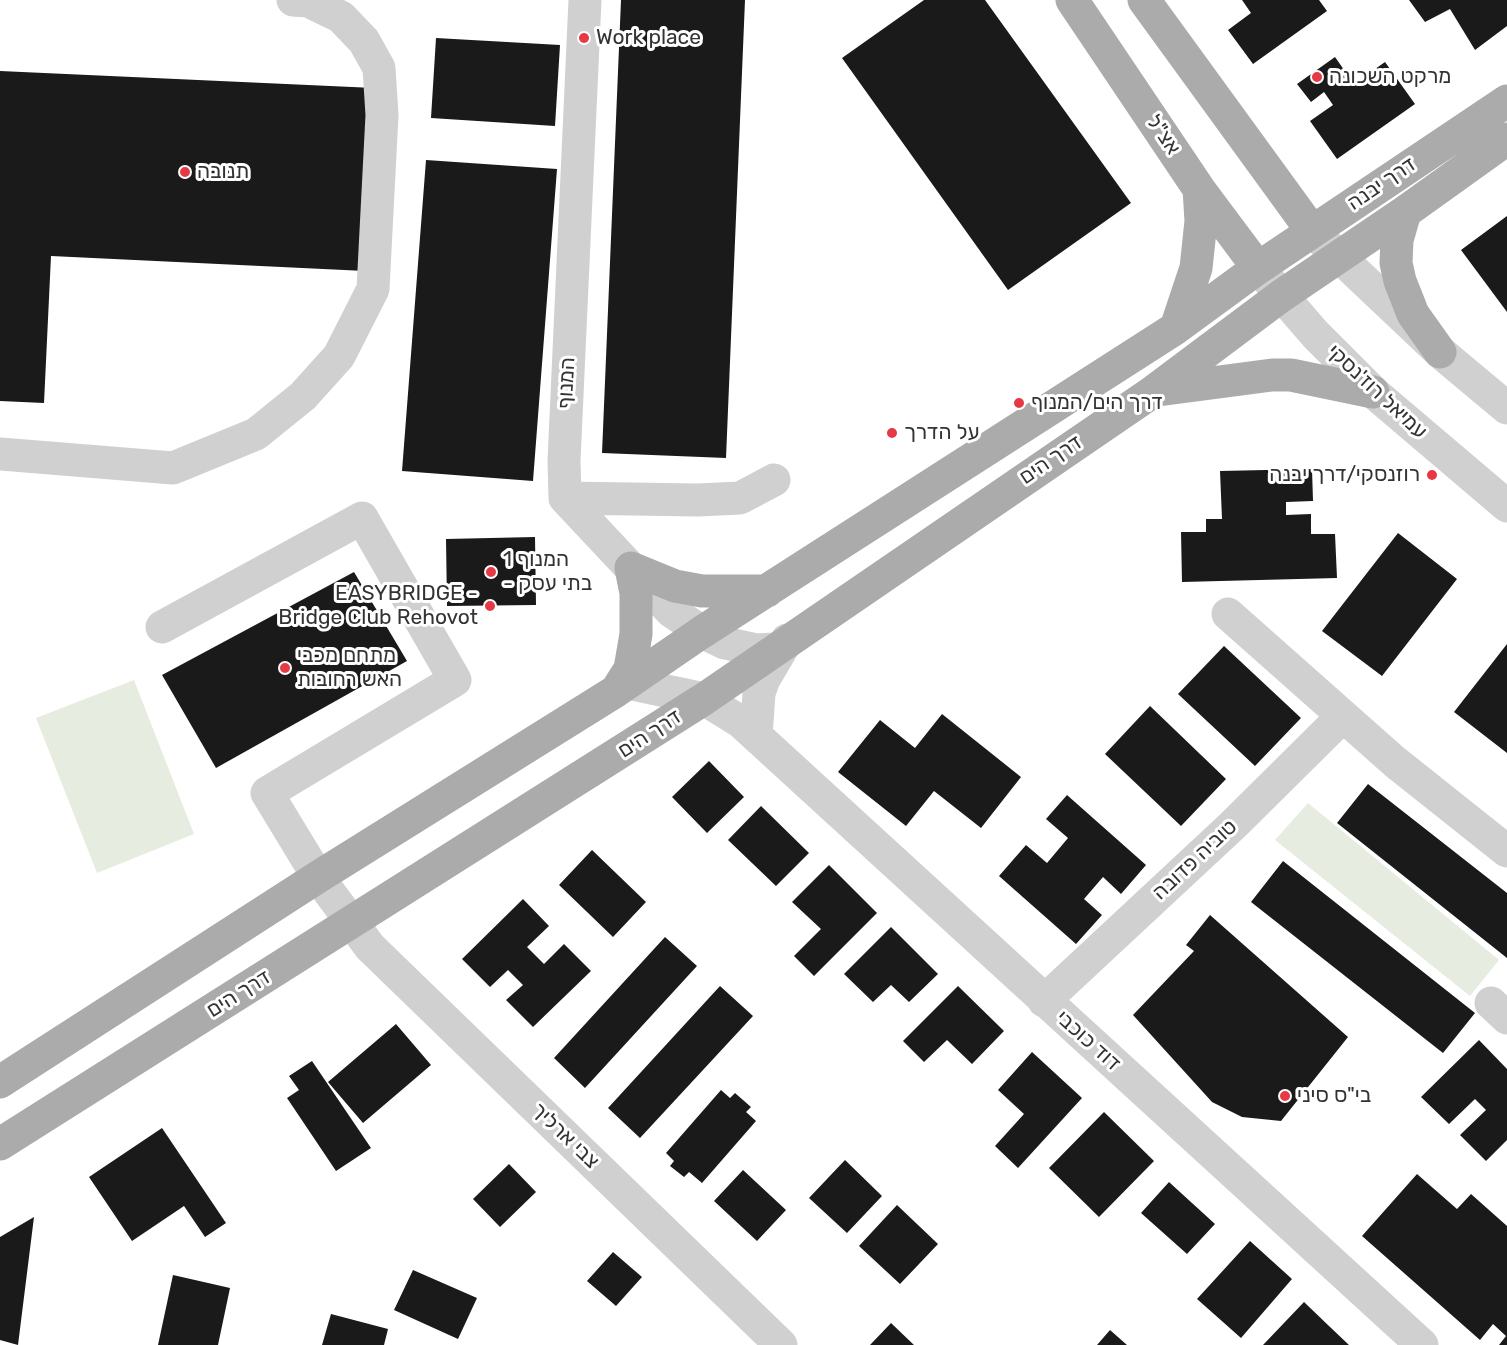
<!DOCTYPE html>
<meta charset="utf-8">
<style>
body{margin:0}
canvas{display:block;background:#fff}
</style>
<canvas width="1507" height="1345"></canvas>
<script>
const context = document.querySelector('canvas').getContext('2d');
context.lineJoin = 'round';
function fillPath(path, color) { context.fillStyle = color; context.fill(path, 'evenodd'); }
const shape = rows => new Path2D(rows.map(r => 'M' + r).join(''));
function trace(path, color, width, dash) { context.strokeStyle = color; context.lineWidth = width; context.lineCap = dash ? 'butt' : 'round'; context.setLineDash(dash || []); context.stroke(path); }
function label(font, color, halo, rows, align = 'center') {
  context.font = font + ' Rubik,Heebo,sans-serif'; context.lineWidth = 6; context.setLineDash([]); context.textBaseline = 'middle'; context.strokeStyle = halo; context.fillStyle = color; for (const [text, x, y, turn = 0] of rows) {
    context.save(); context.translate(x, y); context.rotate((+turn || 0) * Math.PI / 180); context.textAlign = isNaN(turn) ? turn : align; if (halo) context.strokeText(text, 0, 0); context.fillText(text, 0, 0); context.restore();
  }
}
fillPath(shape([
 [134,680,194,834,97,873,36,718],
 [1308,803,1499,960,1470,996,1275,840]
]), '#e6ecdf');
fillPath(shape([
 [621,0,745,0,726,458,602,453],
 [924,0,985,0,1131,203,1008,290,842,58],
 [1242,0,1319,0,1327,11,1253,64,1228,30,1251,13],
 [1409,0,1507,0,1507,26,1475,50,1450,9,1425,22],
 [436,38,560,45,555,126,431,118],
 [1335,57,1354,84,1385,62,1415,104,1337,159,1310,121,1333,105,1324,92,1311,102,1297,84],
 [0,71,374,88,365,271,51,256,44,403,0,401],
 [426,160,557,169,533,481,402,471],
 [1507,216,1507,312,1461,250],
 [1312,469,1313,501,1286,502,1286,515,1311,514,1311,534,1335,534,1337,578,1182,582,1181,532,1206,532,1206,519,1222,519,1220,471],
 [1398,533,1457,579,1382,676,1322,631],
 [535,537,536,605,447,606,446,539],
 [354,572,407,661,216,768,162,675],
 [1507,644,1507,753,1454,712],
 [1224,646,1301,718,1255,766,1178,694],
 [1150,706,1226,779,1181,826,1105,754],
 [942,714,1021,777,981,828,934,791,906,826,838,772,880,720,915,748],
 [709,761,744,797,707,833,672,797],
 [1368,784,1507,893,1507,958,1337,823],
 [1067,795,1146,865,1121,894,1103,877,1084,899,1102,915,1076,944,999,876,1026,845,1047,863,1068,838,1046,819],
 [761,806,809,853,776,886,728,840],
 [592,850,646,902,613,937,559,885],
 [1283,861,1475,1013,1443,1053,1251,902],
 [829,865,877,913,814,976,794,956,821,929,792,902],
 [523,899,549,926,527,947,544,964,564,944,591,971,533,1027,506,1000,523,985,508,970,490,987,462,959],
 [1210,915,1348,1037,1281,1121,1242,1117,1212,1102,1133,1015,1194,951,1186,945],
 [891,927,938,974,909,1002,891,985,873,1002,844,974],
 [665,937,697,966,585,1088,554,1058],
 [720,986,753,1016,640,1138,608,1108],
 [958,986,1004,1031,972,1064,947,1040,924,1062,903,1041],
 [396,1024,431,1065,363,1123,328,1082],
 [1479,1040,1507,1069,1507,1140,1486,1161,1460,1135,1486,1110,1475,1099,1449,1124,1421,1097],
 [1032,1052,1082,1098,1018,1168,995,1146,1024,1114,998,1090],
 [312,1061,371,1148,336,1171,287,1098,299,1090,289,1076],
 [721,1090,730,1098,735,1093,751,1107,746,1112,756,1121,702,1183,689,1172,684,1177,670,1166,674,1161,666,1153],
 [1104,1112,1154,1161,1099,1217,1049,1168],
 [162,1128,226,1223,205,1237,184,1206,132,1241,89,1177],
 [845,1160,882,1196,847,1233,809,1198],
 [509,1164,536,1192,500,1227,473,1199],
 [743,1170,786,1210,757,1241,714,1201],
 [1417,1174,1457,1209,1471,1194,1507,1226,1507,1345,1499,1345,1506,1336,1493,1324,1480,1340,1362,1236],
 [1169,1182,1215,1224,1187,1254,1141,1213],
 [897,1205,938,1244,900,1284,859,1246],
 [34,1217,18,1345,0,1340,0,1237],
 [1250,1241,1292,1279,1241,1338,1197,1299],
 [613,1252,642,1277,616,1306,587,1281],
 [413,1270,477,1298,458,1339,394,1310],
 [173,1275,230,1288,218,1345,158,1345],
 [1304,1302,1329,1326,1349,1345,1263,1345],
 [331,1314,388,1329,384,1345,322,1345],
 [891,1323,914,1345,870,1345],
 [1110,1330,1127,1345,1097,1345]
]), '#1a1a1a');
trace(shape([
 [585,0,564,461,565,498,671,611,702,632,725,643,757,650,774,649],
 [1312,231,1440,352,1507,408],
 [1258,268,1315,334,1373,392,1507,506],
 [0,454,173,468,256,434,303,396,339,356,373,289,382,115,379,68,364,41,341,17,308,1,293,0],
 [565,498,698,500,740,498,774,480],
 [1228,614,1395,762,1507,851],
 [162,627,362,518,455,680,267,793,318,877,370,947,781,1345],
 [628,683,704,699,741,722,1422,1345],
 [756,736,759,693,764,679,787,640],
 [1044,1001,1233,825,1343,716],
 [1491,1003,1507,1018]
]), '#d0d0d0', 33);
trace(shape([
 [1072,0,1199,189,1258,268],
 [1144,0,1312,231],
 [1405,212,1397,240,1396,263,1400,281,1413,314,1440,352],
 [1176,328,1196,268,1201,221,1199,189],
 [1158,390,1272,375,1291,375,1373,392],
 [631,568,675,586,702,591,767,591],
 [616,691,630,669,636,634,636,593,631,568],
 [0,1082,318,877,616,691,702,632,1176,328,1258,268,1507,101],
 [0,1144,704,699,1154,391,1281,296,1405,212,1507,139]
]), '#ababab', 33);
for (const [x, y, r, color] of [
 [584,38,6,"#e63946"],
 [1317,77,6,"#e63946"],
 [185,172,6,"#e63946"],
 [1019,403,6,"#e63946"],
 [892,433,6,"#e63946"],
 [1432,475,6,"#e63946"],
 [491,572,6,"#e63946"],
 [490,606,6,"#e63946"],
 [285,668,6,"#e63946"],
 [1285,1096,6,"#e63946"]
]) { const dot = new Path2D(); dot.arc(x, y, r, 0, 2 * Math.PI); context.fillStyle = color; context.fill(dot); trace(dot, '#fff', 2); }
label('21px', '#333', '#fff', [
 ["Work place",596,38],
 ["מרקט השכונה",1329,77],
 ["תנובה",197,172],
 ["דרך הים/המנוף",1031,403],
 ["על הדרך",904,433],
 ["רוזנסקי/דרך יבנה",1420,475,"right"],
 ["המנוף 1",503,560],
 ["- בתי עסק",503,584],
 ["EASYBRIDGE -",478,594,"right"],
 ["Bridge Club Rehovot",478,618,"right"],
 ["מתחם מכבי",297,656],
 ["האש רחובות",297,680],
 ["בי\"ס סיני",1297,1096]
], 'left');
label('21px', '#333', '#fff', [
 ["אצ\"ל",1163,135,56],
 ["דרך יבנה",1382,184,-34],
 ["המנוף",567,383,-87],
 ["עמיאל רוז'נסקי",1377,392,43],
 ["דרך הים",1051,460,-34],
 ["דרך הים",650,734,-33],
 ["טוביה פדובה",1195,860,-43],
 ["דרך הים",239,994,-32],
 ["דוד כוכבי",1088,1041,42],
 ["צבי ארליך",565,1136,44]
]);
</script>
